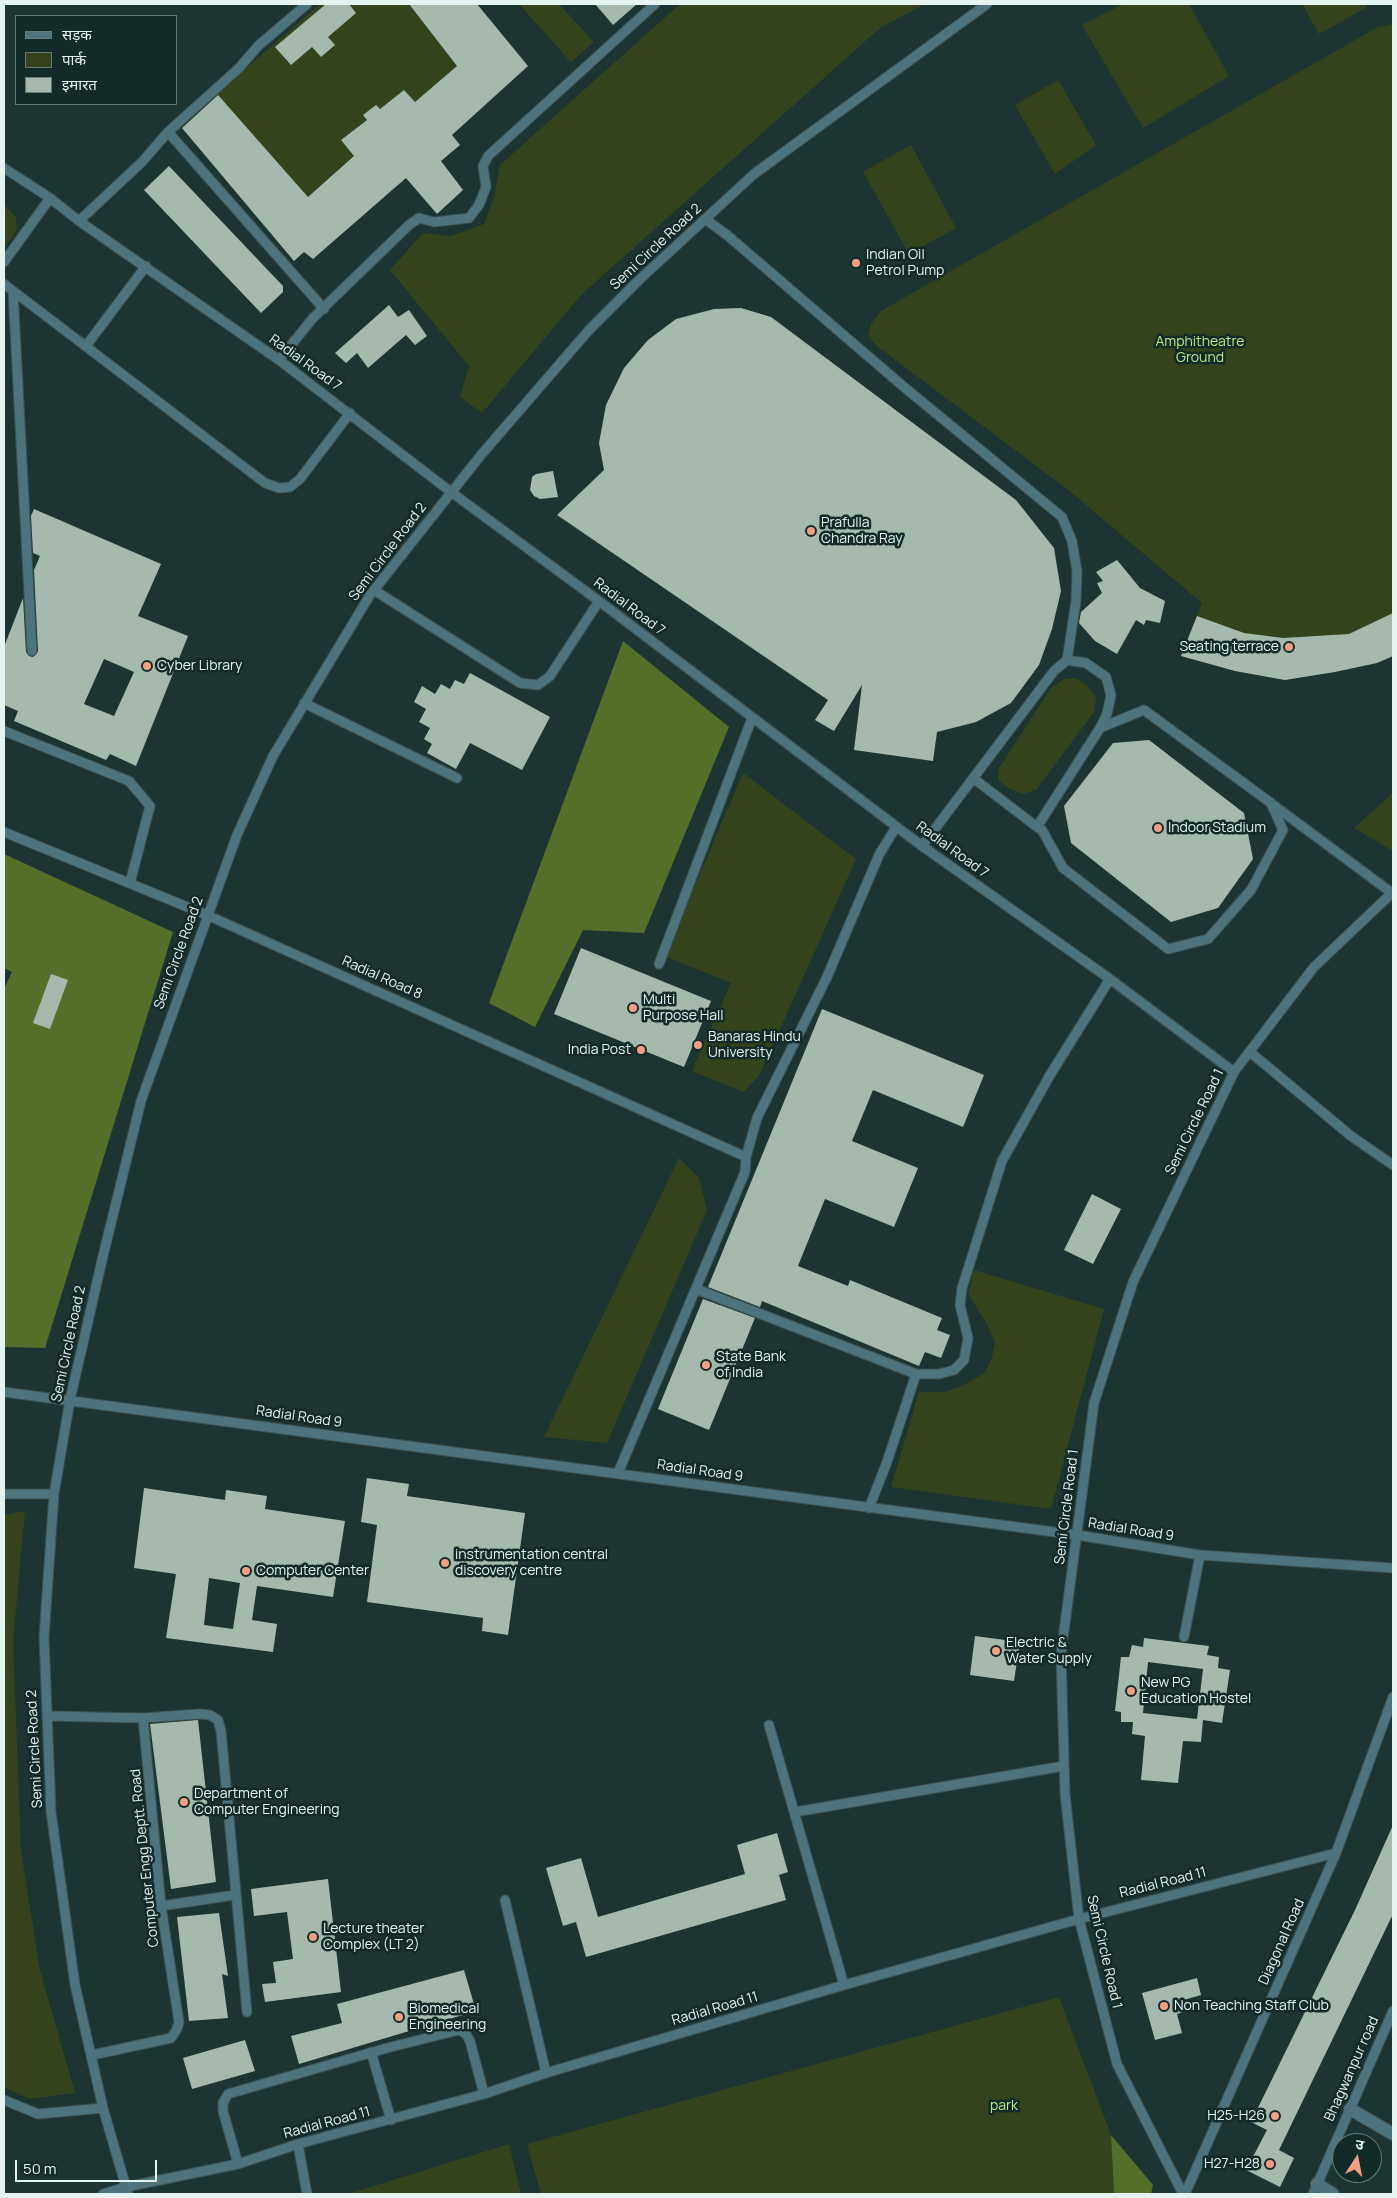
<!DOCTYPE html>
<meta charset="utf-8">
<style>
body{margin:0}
#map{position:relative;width:1397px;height:2198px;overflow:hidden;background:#1d3532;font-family:Manrope,"Noto Sans Devanagari",sans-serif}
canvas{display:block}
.frame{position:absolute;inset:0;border:5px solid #e5f3f1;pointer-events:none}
.legend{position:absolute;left:15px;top:15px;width:162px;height:90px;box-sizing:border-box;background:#132b28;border:1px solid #677b78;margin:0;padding:6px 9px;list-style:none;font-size:15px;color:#e5f3f1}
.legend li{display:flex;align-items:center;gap:10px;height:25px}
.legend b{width:25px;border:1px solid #677b78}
.north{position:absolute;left:1332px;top:2133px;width:50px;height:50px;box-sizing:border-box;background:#132b28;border:1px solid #677b78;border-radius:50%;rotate:11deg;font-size:14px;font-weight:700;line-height:20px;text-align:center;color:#e5f3f1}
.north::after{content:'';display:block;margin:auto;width:18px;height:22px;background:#f39f86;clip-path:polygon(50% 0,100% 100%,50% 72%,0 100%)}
.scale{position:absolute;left:15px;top:2160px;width:142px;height:22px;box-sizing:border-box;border:2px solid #e5f3f1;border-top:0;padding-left:6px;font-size:15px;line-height:18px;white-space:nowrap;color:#e5f3f1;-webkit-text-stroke:4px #132b28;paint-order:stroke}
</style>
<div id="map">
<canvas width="1397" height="2198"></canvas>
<div class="frame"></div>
<ul class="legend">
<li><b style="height:6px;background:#4d737d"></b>सड़क</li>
<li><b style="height:14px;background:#34431c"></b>पार्क</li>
<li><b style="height:14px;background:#a5baac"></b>इमारत</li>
</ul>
<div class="north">उ</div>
<div class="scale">50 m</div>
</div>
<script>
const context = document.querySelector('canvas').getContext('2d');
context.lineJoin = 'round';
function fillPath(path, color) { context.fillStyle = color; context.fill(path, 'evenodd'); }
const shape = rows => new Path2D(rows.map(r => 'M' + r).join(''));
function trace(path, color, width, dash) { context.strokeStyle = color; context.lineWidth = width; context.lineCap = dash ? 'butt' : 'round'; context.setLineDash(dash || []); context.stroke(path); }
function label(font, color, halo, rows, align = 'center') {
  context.font = font + ' Manrope,sans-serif'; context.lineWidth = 5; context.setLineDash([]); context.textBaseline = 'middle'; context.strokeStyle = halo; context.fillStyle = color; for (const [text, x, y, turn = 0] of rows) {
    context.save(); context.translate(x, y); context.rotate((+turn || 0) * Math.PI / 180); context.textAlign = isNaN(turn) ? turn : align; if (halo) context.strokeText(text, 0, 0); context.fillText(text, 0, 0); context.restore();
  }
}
fillPath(shape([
 [320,4,409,4,457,66,415,102,404,90,341,140,354,156,308,197,217,94],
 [519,4,559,4,594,42,571,62],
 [680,4,925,4,880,28,582,294,482,413,460,397,469,366,390,270,423,233,451,236,484,224,494,197,500,165],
 [1123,4,1189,4,1229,76,1143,128,1082,25],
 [1302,4,1364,4,1366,8,1319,34],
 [1393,24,1393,656,1377,663,1285,680,1235,671,1181,656,1202,603,1067,489,877,346,868,336,871,324,881,311,1378,27],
 [1058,80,1096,145,1055,174,1015,105],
 [911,145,956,228,909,254,863,172],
 [4,204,16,218,17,228,12,238,4,246],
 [1076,678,1089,687,1096,697,1094,712,1036,790,1023,794,1008,788,998,780,999,768,1051,688,1064,679],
 [743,773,856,859,759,1076,743,1092,692,1071,731,983,665,956],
 [1393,793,1393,851,1354,828],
 [679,1158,699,1178,707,1210,607,1443,544,1437],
 [974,1270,1104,1309,1051,1509,891,1487,919,1392,944,1392,962,1386,985,1373,992,1357,995,1343,987,1324,968,1294],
 [25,1511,13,1641,21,1851,40,1970,75,2093,30,2099,4,2087,4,1515],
 [1059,1997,1111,2135,1114,2194,541,2194,527,2144],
 [509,2144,521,2194,348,2194]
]), '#34431c');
fillPath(shape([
 [623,641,729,727,644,933,583,930,535,1027,489,1003],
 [4,854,173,932,45,1348,4,1347,4,989,12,972,4,968],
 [1111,2135,1153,2185,1151,2194,1114,2194]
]), '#556f2a');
fillPath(shape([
 [326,4,349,4,356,13,328,37,335,45,321,57,312,47,291,65,275,47],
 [409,4,477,4,528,66,452,135,460,145,441,161,463,190,437,214,406,178,313,259,304,252,294,261,182,128,218,95,308,197,354,156,341,140,367,120,363,115,376,105,380,109,404,90,415,102,457,66],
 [595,4,637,4,613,25],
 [169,166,283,286,283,292,261,313,144,190],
 [389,305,398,317,409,310,427,336,415,345,406,335,368,368,357,353,346,363,335,353],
 [741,308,771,317,1016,500,1054,548,1061,591,1052,629,1039,665,1011,703,976,722,937,732,933,761,854,750,862,685,834,731,815,720,828,700,557,515,604,470,599,443,606,405,624,368,648,340,676,319,714,309],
 [553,471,558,497,540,499,534,496,530,490,532,477,536,474],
 [34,509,161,564,138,616,188,636,136,766,110,754,106,760,14,721,18,711,4,705,4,647,23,598,26,652,29,656,33,657,38,651,34,570,40,556,33,553,31,516],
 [104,659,134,672,114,716,84,704],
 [1117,560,1140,588,1165,601,1160,623,1146,620,1144,625,1136,620,1117,654,1095,641,1079,623,1081,612,1102,593,1097,583,1103,581,1096,572],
 [1393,613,1393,656,1377,663,1335,672,1285,680,1235,671,1181,656,1197,616,1244,633,1283,638,1349,634],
 [470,673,550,717,522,770,470,743,456,769,427,753,432,744,424,739,430,728,419,722,426,709,414,702,422,686,435,694,441,684,450,689,455,680,464,684],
 [1149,740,1244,813,1253,859,1218,908,1171,922,1071,843,1064,806,1113,743],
 [581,948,711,1001,684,1067,554,1014],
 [51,974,68,980,50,1029,33,1023],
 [822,1009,984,1075,963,1127,873,1090,852,1141,918,1168,894,1227,825,1199,798,1266,848,1286,850,1280,942,1318,937,1330,950,1335,941,1358,925,1352,919,1366,762,1301,760,1307,708,1287],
 [1092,1194,1121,1209,1093,1264,1064,1250],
 [703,1299,755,1318,709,1430,658,1409],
 [367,1478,409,1484,407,1496,525,1513,508,1635,482,1631,483,1618,367,1602,377,1525,361,1522],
 [144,1488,225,1500,226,1490,267,1496,265,1509,345,1521,333,1597,257,1586,252,1620,277,1624,273,1652,166,1638,176,1574,134,1568],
 [209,1578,240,1583,233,1629,204,1625],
 [975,1636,1020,1642,1014,1681,970,1675],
 [1144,1638,1209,1646,1207,1655,1219,1657,1218,1668,1230,1670,1222,1723,1203,1720,1201,1742,1183,1741,1178,1783,1141,1780,1145,1736,1132,1734,1133,1722,1121,1722,1121,1712,1115,1711,1121,1657,1129,1657,1132,1645,1143,1647],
 [1148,1662,1203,1669,1197,1719,1143,1713],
 [198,1720,216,1882,171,1889,150,1724],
 [1393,1825,1393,1914,1279,2150,1294,2158,1280,2187,1246,2170,1267,2130,1251,2122,1355,1910],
 [777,1833,788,1872,779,1875,786,1900,586,1957,576,1922,563,1926,546,1868,581,1858,598,1917,745,1874,737,1845],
 [328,1879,341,1992,265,2002,262,1984,276,1983,273,1962,293,1959,287,1912,254,1916,251,1889],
 [219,1913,228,1976,222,1974,228,2018,189,2021,177,1917],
 [464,1970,476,2011,299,2064,291,2036,342,2023,337,2004],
 [1197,1978,1201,1995,1180,2001,1183,2012,1177,2014,1182,2033,1155,2040,1142,1993],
 [245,2040,255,2071,192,2089,183,2058]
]), '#a5baac');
const service = shape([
 [168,132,324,309],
 [4,168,50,198,79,221,279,360,451,492,599,601,922,846,1110,979,1234,1072],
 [705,219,727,235,904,387,1062,517,1072,541,1077,571,1076,601,1067,660,1054,671,922,846],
 [79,221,142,162,168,132,239,68,258,46,307,4],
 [4,262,50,198],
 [4,284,265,483,279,488,290,487,300,479,350,413],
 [13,291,32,651],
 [86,346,146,266],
 [279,360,313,318,409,225,419,218,434,222,469,218,479,205,486,187,483,166,488,156,655,4],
 [374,590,520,683,538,685,550,676,599,601],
 [1067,660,1086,663,1106,677,1111,695,1107,714,1100,728],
 [304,703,457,778],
 [4,731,129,781,150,806,130,883],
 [973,778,1037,827,1042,830,1063,868,1168,949,1208,939,1251,890,1283,830,1271,803,1144,710,1100,728,1037,827],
 [1272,804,1392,893],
 [4,832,207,915,746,1157],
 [659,964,752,718],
 [1250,1052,1351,1136,1393,1165],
 [696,1289,916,1374],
 [4,1392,1077,1535,1200,1555,1393,1568],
 [618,1473,745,1172,746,1157,757,1118,827,977,879,855,896,827],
 [4,1494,54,1494],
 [869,1508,887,1462,916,1374,939,1374,954,1370,964,1360,968,1338,960,1305,962,1288,1002,1161,1050,1075,1110,979],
 [1184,1637,1200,1555],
 [47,1716,143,1718,161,1906,179,2022,177,2029,171,2038,92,2055],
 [143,1718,199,1714,210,1715,218,1720,221,1731,247,2012],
 [769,1725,844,1985],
 [795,1812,1064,1766],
 [505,1900,546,2073],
 [161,1906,235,1895],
 [371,2052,391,2120],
 [4,2100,38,2114,103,2108],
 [298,2144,307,2194],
 [238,2164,223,2111,223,2103,228,2094,387,2048,459,2030,466,2034,470,2041,484,2094],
 [103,2194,126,2187,238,2164,298,2144,484,2094,546,2073,844,1985,1079,1919,1336,1853],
 [128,2194,103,2108,75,1985,51,1812,44,1637,54,1494,70,1400,103,1256,141,1101,237,835,273,756,370,595,481,455,589,330,639,280,754,174,987,4],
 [1183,2194,1117,2064,1079,1919,1065,1794,1061,1654,1094,1403,1133,1282,1234,1072,1314,967,1393,892],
 [1185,2194,1336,1853,1393,1697],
 [1313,2194,1393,2011]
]);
const minor = shape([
 [1350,2109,1393,2134],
 [1317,2184,1333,2194]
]);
trace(service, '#3d5351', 11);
trace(minor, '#3d5351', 14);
trace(service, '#4d737d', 9);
trace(minor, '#4d737d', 12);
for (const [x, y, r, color] of [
 [856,263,5,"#f39f86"],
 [811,531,5,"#f39f86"],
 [1289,647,5,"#f39f86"],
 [147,666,5,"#f39f86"],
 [1158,828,5,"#f39f86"],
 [633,1008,5,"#f39f86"],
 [698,1045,5,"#f39f86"],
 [641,1050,5,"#f39f86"],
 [706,1365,5,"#f39f86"],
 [445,1563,5,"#f39f86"],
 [246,1571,5,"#f39f86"],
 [996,1651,5,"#f39f86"],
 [1131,1691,5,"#f39f86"],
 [184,1802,5,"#f39f86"],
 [313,1937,5,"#f39f86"],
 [1164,2006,5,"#f39f86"],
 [399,2017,5,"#f39f86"],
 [1275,2116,5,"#f39f86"],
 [1270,2164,5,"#f39f86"]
]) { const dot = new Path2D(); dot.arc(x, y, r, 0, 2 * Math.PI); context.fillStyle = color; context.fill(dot); trace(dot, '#132b28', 2); }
label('14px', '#e5f3f1', '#132b28', [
 ["Semi Circle Road 2",656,247,-43],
 ["Radial Road 7",305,363,36],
 ["Semi Circle Road 2",388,552,-53],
 ["Radial Road 7",629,607,37],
 ["Radial Road 7",952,850,36],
 ["Semi Circle Road 2",179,953,-70],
 ["Radial Road 8",382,978,24],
 ["Semi Circle Road 1",1195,1122,-64],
 ["Semi Circle Road 2",69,1344,-78],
 ["Radial Road 9",299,1417,8],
 ["Radial Road 9",700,1471,8],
 ["Semi Circle Road 1",1067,1507,-83],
 ["Radial Road 9",1131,1530,9],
 ["Semi Circle Road 2",35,1749,-93],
 ["Computer Engg Deptt. Road",145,1858,-96],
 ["Radial Road 11",1163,1883,-14],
 ["Diagonal Road",1282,1942,-66],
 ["Semi Circle Road 1",1104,1952,77],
 ["Radial Road 11",715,2009,-16],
 ["Bhagwanpur road",1352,2069,-66],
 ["Radial Road 11",327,2123,-15]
]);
label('14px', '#e5f3f1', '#132b28', [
 ["Indian Oil",866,255],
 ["Petrol Pump",866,271],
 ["Prafulla",821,523],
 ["Chandra Ray",821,539],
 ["Seating terrace",1279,647,"right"],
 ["Cyber Library",157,666],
 ["Indoor Stadium",1168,828],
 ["Multi",643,1000],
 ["Purpose Hall",643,1016],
 ["Banaras Hindu",708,1037],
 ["University",708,1053],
 ["India Post",631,1050,"right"],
 ["State Bank",716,1357],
 ["of India",716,1373],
 ["instrumentation central",455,1555],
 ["discovery centre",455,1571],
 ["Computer Center",256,1571],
 ["Electric &",1006,1643],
 ["Water Supply",1006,1659],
 ["New PG",1141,1683],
 ["Education Hostel",1141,1699],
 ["Department of",194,1794],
 ["Computer Engineering",194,1810],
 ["Lecture theater",323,1929],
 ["Complex (LT 2)",323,1945],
 ["Non Teaching Staff Club",1174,2006],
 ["Biomedical",409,2009],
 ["Engineering",409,2025],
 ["H25-H26",1265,2116,"right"],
 ["H27-H28",1260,2164,"right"]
], 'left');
label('14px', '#bfe685', '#132b28', [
 ["Amphitheatre",1200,342],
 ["Ground",1200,358],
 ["park",1004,2106]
]);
</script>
